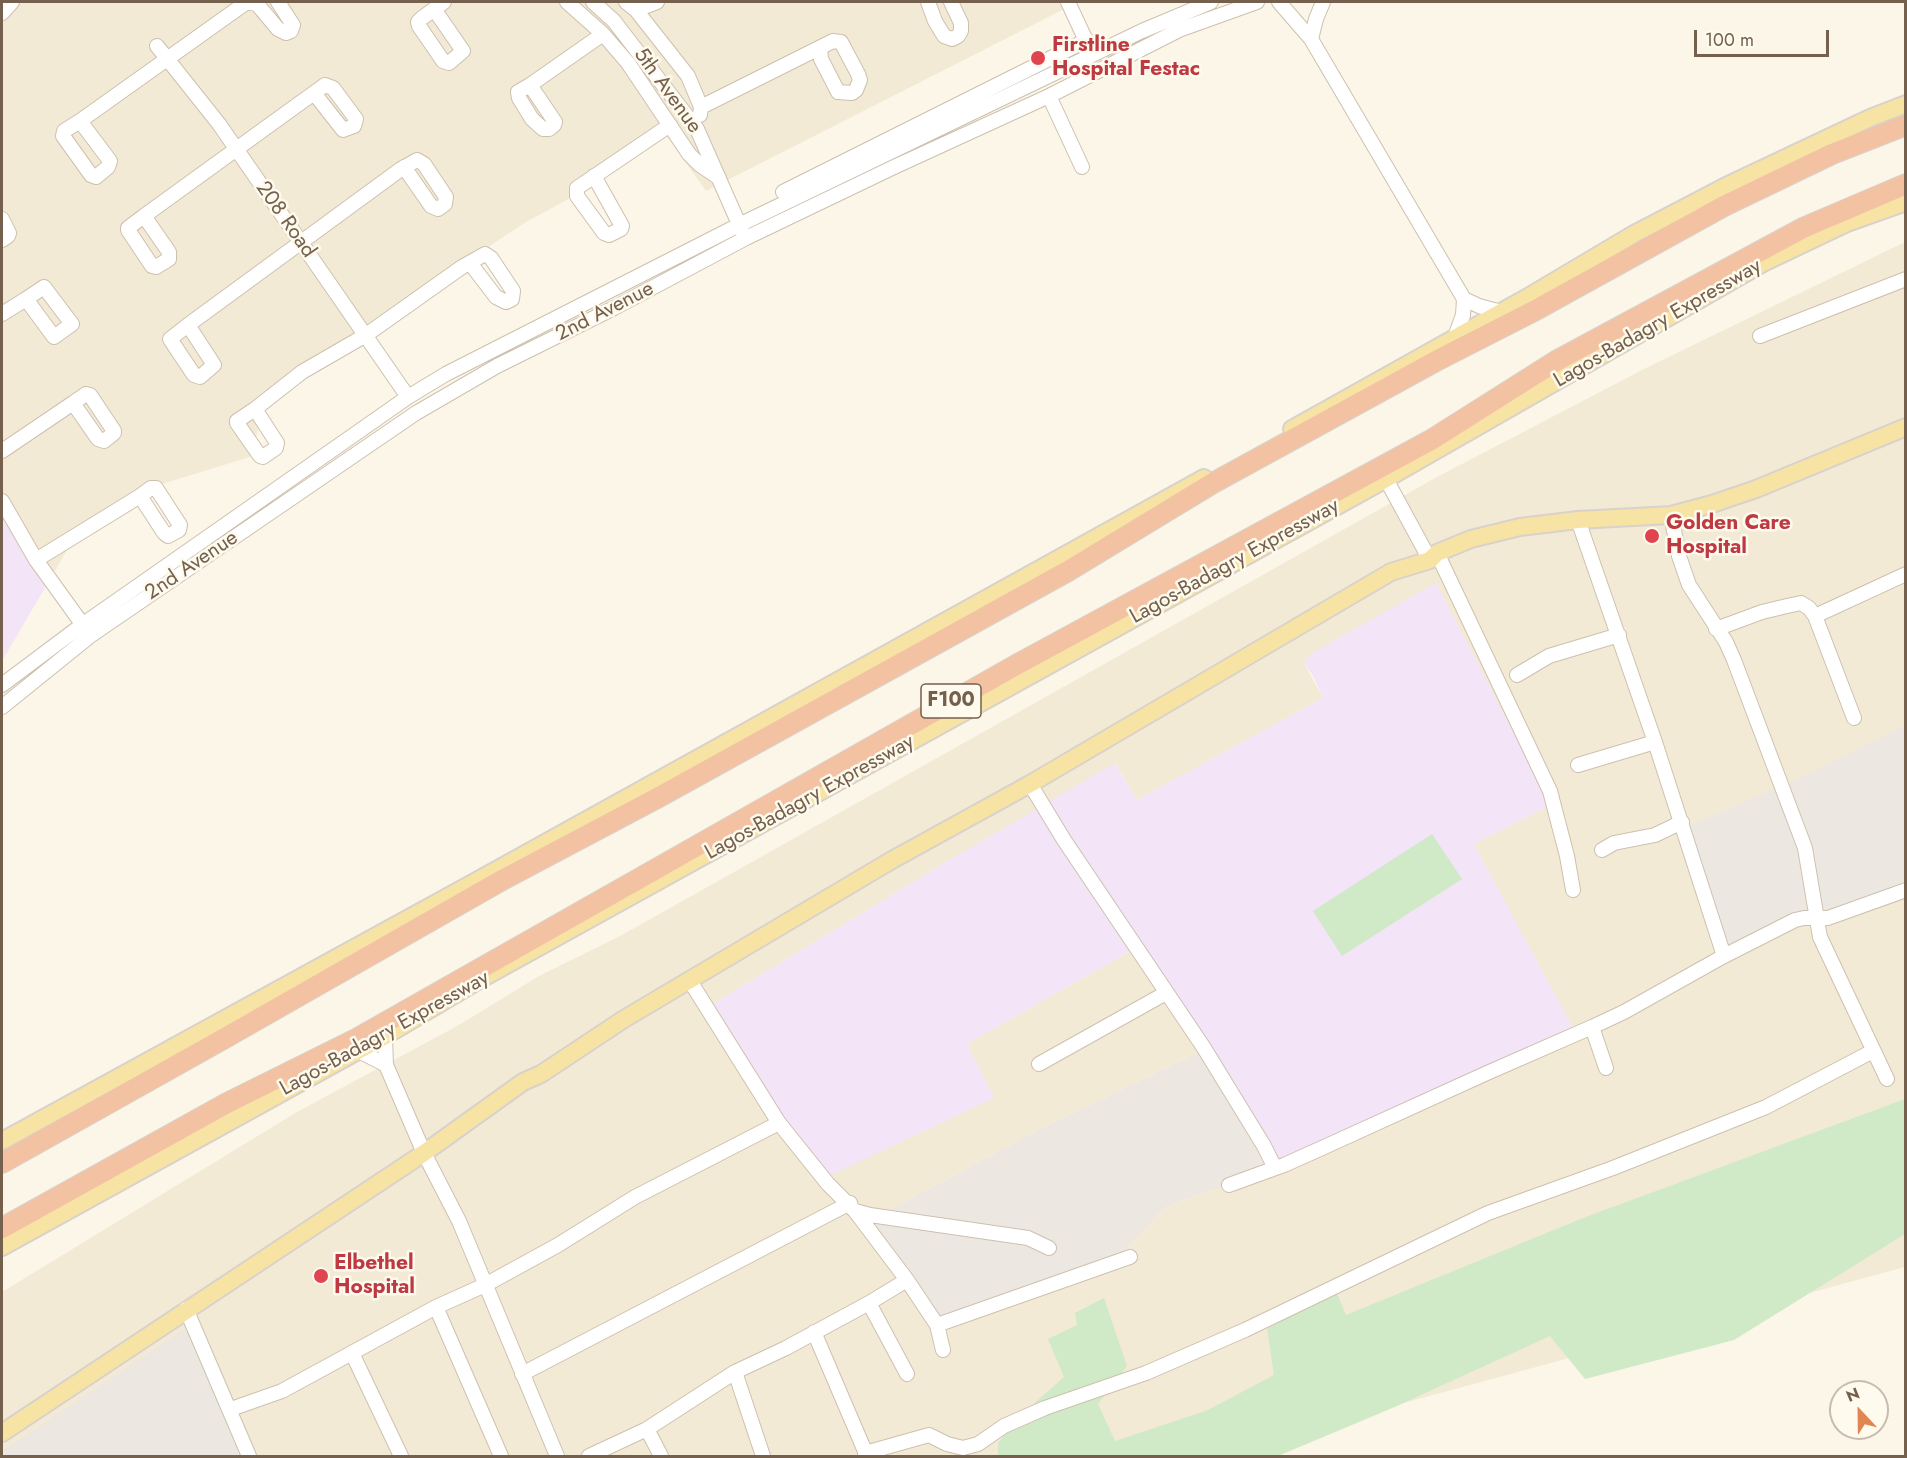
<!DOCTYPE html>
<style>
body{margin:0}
#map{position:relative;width:1907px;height:1458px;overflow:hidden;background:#fbf6e8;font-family:Jost,sans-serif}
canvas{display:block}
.frame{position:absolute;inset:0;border:3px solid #74604d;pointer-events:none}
.north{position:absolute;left:1829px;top:1380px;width:60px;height:60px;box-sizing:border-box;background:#fefaee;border:2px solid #c7bcae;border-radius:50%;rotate:338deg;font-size:16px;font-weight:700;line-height:24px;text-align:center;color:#74604d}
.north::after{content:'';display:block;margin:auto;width:21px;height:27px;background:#df8653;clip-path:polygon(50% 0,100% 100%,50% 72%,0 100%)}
.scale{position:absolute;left:1694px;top:30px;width:135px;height:27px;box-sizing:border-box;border:3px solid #74604d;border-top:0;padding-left:8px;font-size:18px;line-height:21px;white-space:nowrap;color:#74604d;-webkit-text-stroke:4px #fefaee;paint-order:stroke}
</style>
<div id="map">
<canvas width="1907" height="1458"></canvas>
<div class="frame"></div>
<div class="north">N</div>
<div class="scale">100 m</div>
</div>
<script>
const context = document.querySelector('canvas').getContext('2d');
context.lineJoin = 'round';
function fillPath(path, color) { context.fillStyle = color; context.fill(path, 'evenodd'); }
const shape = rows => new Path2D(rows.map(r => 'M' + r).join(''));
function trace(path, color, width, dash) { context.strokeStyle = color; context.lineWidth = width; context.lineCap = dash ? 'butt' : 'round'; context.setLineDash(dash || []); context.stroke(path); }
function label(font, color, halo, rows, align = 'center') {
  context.font = font + ' Jost,sans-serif'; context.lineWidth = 5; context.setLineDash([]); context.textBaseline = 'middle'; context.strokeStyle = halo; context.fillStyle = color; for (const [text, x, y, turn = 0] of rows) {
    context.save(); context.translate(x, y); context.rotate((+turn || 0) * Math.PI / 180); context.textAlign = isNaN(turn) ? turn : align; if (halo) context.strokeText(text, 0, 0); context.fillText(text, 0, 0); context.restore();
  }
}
fillPath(shape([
 [2,2,1078,2,706,191,661,128,578,194,526,222,396,308,347,354,287,390,264,410,250,457,129,494,76,535,46,586,2,507],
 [1905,242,1905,1267,1208,1456,248,1456,39,1428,2,1451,2,1292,297,1112,459,1025,539,976,622,935,1437,477,1644,369],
 [1304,663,1551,805,1473,844,1572,1026,1209,1191,1166,1207,1107,1269,882,1214,1040,1129,1203,1050,1134,949,967,1044,993,1098,808,1155,713,1004,941,865,1116,764,1137,800,1323,698]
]), '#f3ead6');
fillPath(shape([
 [1905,725,1905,880,1814,927,1804,925,1728,962,1683,828,1791,782],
 [1203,1050,1278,1170,1209,1191,1166,1207,1107,1269,941,1329,875,1226,871,1214,882,1214,1040,1129],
 [195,1322,248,1456,2,1456,2,1451]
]), '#ece8e1');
fillPath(shape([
 [2,507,46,586,2,661],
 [1436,583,1551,805,1474,844,1572,1026,1278,1170,1134,949,967,1044,994,1098,831,1175,808,1155,713,1004,941,865,1115,763,1137,800,1323,698,1313,676,1304,663,1312,653]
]), '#f3e4f8');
fillPath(shape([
 [1432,834,1462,879,1342,956,1313,911],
 [1905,1099,1905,1234,1734,1340,1585,1379,1550,1336,1397,1406,1278,1456,998,1456,998,1443,1020,1416,1064,1377,1048,1339,1077,1325,1075,1313,1104,1298,1127,1366,1098,1404,1115,1441,1208,1410,1274,1375,1267,1329,1336,1291,1346,1315,1583,1218]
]), '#d0e9c6');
const minor = shape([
 [246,2,257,4,278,29,286,33,291,31,293,25,278,2],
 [567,2,603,34,628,63,689,154,700,165,719,178],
 [593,2,614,21,697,129,742,231],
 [626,2,636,10,688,76,701,107,700,115],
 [928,2,935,21,944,36,952,39,958,36,961,31,961,23,951,2],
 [1068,2,1089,47],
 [1279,2,1311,39,1464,299,1463,315,1455,337],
 [434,9,463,51,449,63,443,61,419,26,418,22,422,18,444,2],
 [636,10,657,2],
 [2,13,12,2],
 [1311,39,1316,19,1323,2],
 [157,46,219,124,408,397],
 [530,85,518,92,519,98,532,119,543,129,549,129,554,125,555,122,530,85,603,34],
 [1049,96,1082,167],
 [701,107,833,41,841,42,858,74,860,80,856,90,852,93,838,92,821,59,820,48],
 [80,121,247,2],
 [80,121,110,161,108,167,96,177,91,175,63,136,64,131,80,121],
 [594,176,622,226,621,229,609,235,604,233,577,196,577,188,670,125],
 [783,192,1087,40],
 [144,216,300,103,314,93,325,85,333,88,356,119,354,126,343,130,314,93],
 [144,216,169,252,169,259,156,267,152,266,128,230,128,228,144,216],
 [2,219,9,233,8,236,2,240],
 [44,287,72,324,54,337,26,299,44,287],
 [1464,299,1479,306,1501,312],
 [2,314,26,299],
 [188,325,401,169,417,160,424,164,446,197,445,204,438,209,431,206,404,167],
 [188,325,214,365,200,377,194,375,170,339,188,325],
 [1760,336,1906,279],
 [86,394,90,395,114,431,114,433,104,441,98,439,73,403,86,394],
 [255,409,302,372,366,335,462,267,485,254,491,258,513,291,512,299,506,302,496,297,470,263],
 [255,409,277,443,276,448,263,457,260,456,237,423,237,421,255,409],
 [2,451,73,403],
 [1386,479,1430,560],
 [151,488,156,488,180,525,179,530,168,536,164,533,140,496,151,488],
 [2,501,36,560,88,632],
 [1671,515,1679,556,1689,585,1726,642,1734,660,1805,848,1820,937,1887,1079],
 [1578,520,1655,742,1724,956],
 [1437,553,1550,791,1567,856,1573,890],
 [36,560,140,496],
 [1815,616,1906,574],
 [1716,629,1762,612,1787,606,1801,603,1809,608,1815,616,1854,718],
 [1517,675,1549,656,1619,635],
 [2,685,82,625,408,397,446,374,739,225,1142,31,1211,2],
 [2,707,90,636,416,413,497,366,614,308,746,238,894,167,1049,96,1179,30,1257,2],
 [1578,765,1655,742],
 [1030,784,1064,840,1204,1048,1264,1146,1275,1168],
 [1602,850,1614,843,1655,835,1682,822],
 [690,981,779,1123,828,1184,855,1211,870,1215,1028,1238,1049,1248],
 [1592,1027,1606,1068],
 [385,1036,386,1065,424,1153,459,1221,557,1456],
 [357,1050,386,1065],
 [1039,1064,1166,993],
 [1229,1185,1284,1165,1322,1148,1487,1073,1592,1027,1624,1012,1724,956,1795,920,1804,918,1828,918,1906,890],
 [855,1211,907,1280,937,1325,943,1350],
 [869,1303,907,1374],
 [436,1307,501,1456],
 [186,1309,249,1456],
 [937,1325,1130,1257],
 [814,1332,867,1456],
 [352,1353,401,1456],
 [735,1372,763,1456],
 [522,1374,850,1203],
 [231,1409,282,1391,436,1307,485,1285,558,1245,635,1197,779,1123],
 [647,1429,661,1456],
 [865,1453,929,1435,947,1444,963,1448,978,1444,1004,1426,1045,1408,1146,1373,1245,1330,1488,1213,1613,1168,1766,1107,1873,1051],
 [589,1456,647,1429,735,1372,786,1348,869,1303,907,1280]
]);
const major = shape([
 [1292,429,1528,297,1634,234,1726,186,1870,118,1906,104],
 [2,1141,471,884,1204,478],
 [2,1247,385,1036,481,979,1386,479,1763,263,1847,223,1906,202],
 [2,1433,424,1153,523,1082,541,1074,624,1019,892,860,1030,784,1391,572,1430,560,1437,553,1471,539,1520,527,1578,520,1671,515,1712,504,1756,489,1906,427]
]);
const highway = shape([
 [2,1163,225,1038,504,879,659,797,1068,571,1213,483,1436,361,1532,312,1724,206,1832,154,1906,125],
 [2,1228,227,1103,356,1039,1016,665,1431,440,1556,361,1805,227,1906,184]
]);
trace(minor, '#cdc0ae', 16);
trace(major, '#d8d2cd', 20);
trace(highway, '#d8d2cd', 22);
trace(minor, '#fff', 14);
trace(major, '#f7e3a3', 16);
trace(highway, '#f3c2a2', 20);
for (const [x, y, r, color] of [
 [1038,58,8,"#e0444e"],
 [1652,536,8,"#e0444e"],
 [321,1276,8,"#e0444e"]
]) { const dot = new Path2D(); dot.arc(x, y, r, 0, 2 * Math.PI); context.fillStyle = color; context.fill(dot); trace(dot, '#fefaee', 2); }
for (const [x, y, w] of [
 [951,701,60]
]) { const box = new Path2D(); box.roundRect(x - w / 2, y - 17, w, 34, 4.5); context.fillStyle = '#fefaee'; context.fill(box); trace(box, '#74604d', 1.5); }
label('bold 20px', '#74604d', null, [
 ["F100",951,701]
]);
label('bold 21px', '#be3a42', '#fefaee', [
 ["Firstline",1052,46],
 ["Hospital Festac",1052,70],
 ["Golden Care",1666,524],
 ["Hospital",1666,548],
 ["Elbethel",334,1264],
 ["Hospital",334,1288]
], 'left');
label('21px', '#74604d', '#fefaee', [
 ["5th Avenue",667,91,54],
 ["208 Road",285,220,55],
 ["2nd Avenue",605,312,-27],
 ["Lagos-Badagry Expressway",1658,324,-30],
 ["Lagos-Badagry Expressway",1235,562,-29],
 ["2nd Avenue",192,566,-34],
 ["Lagos-Badagry Expressway",810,798,-29],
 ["Lagos-Badagry Expressway",385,1034,-29]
]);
</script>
